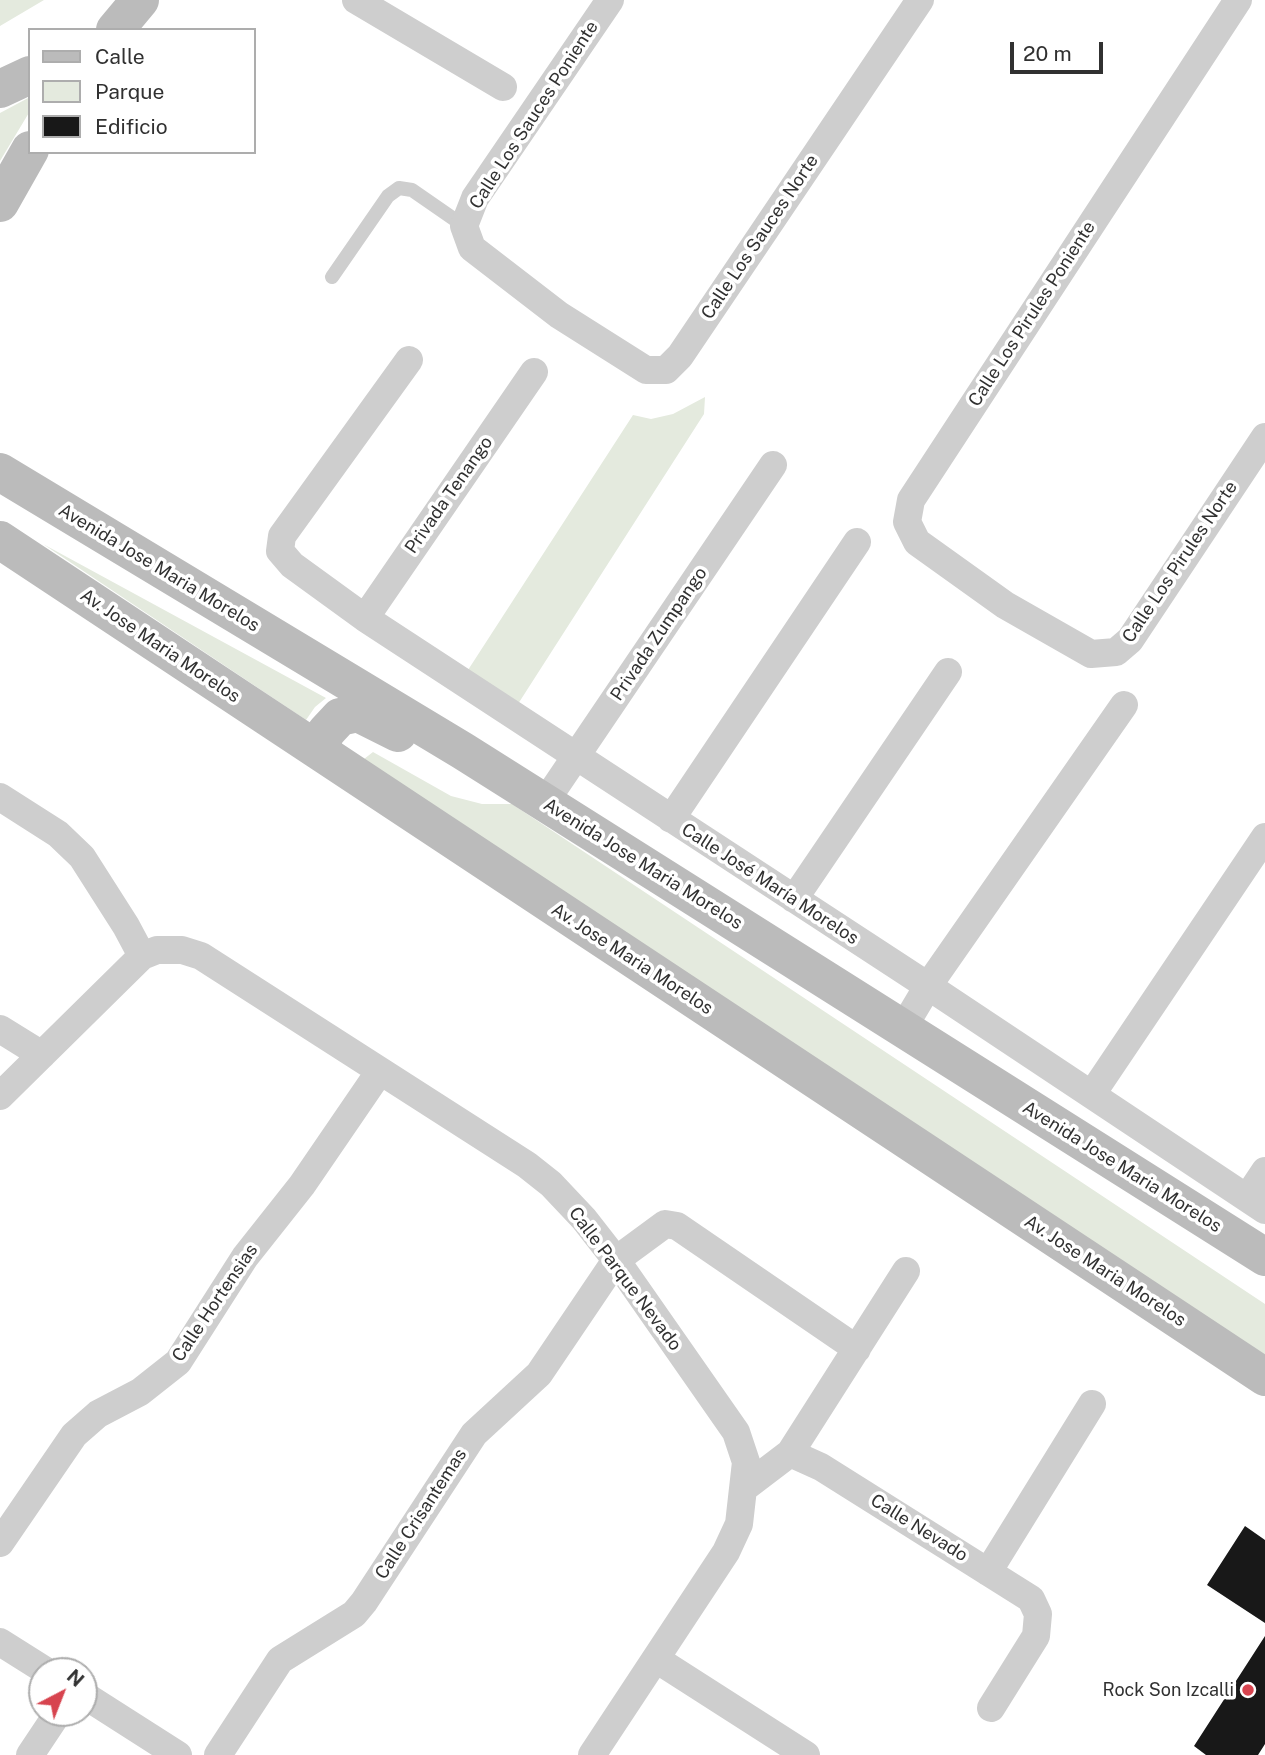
<!DOCTYPE html>
<meta charset="utf-8">
<style>
body{margin:0}
#map{position:relative;width:1265px;height:1755px;overflow:hidden;background:#fff;font-family:"Public Sans",sans-serif}
canvas{display:block}
.legend{position:absolute;left:28px;top:28px;width:228px;height:126px;box-sizing:border-box;background:#fff;border:2px solid #adadad;margin:0;padding:9px 12px;list-style:none;font-size:21px;color:#313131}
.legend li{display:flex;align-items:center;gap:14px;height:35px}
.legend b{width:35px;border:2px solid #adadad}
.north{position:absolute;left:28px;top:1657px;width:70px;height:70px;box-sizing:border-box;background:#fff;border:2px solid #adadad;border-radius:50%;rotate:42deg;font-size:19px;font-weight:700;line-height:28px;text-align:center;color:#313131}
.north::after{content:'';display:block;margin:auto;width:24px;height:32px;background:#d7444f;clip-path:polygon(50% 0,100% 100%,50% 72%,0 100%)}
.scale{position:absolute;left:1010px;top:42px;width:93px;height:32px;box-sizing:border-box;border:4px solid #313131;border-top:0;padding-left:9px;font-size:21px;line-height:24px;white-space:nowrap;color:#313131;-webkit-text-stroke:5px #fff;paint-order:stroke}
</style>
<div id="map">
<canvas width="1265" height="1755"></canvas>
<ul class="legend">
<li><b style="height:9px;background:#bbb"></b>Calle</li>
<li><b style="height:19px;background:#e4eade"></b>Parque</li>
<li><b style="height:19px;background:#181818"></b>Edificio</li>
</ul>
<div class="north">N</div>
<div class="scale">20 m</div>
</div>
<script>
const context = document.querySelector('canvas').getContext('2d');
context.lineJoin = 'round';
function fillPath(path, color) { context.fillStyle = color; context.fill(path, 'evenodd'); }
const shape = rows => new Path2D(rows.map(r => 'M' + r).join(''));
function trace(path, color, width, dash) { context.strokeStyle = color; context.lineWidth = width; context.lineCap = dash ? 'butt' : 'round'; context.setLineDash(dash || []); context.stroke(path); }
function label(font, color, halo, rows, align = 'center') {
  context.font = font + ' "Public Sans",sans-serif'; context.lineWidth = 7; context.setLineDash([]); context.textBaseline = 'middle'; context.strokeStyle = halo; context.fillStyle = color; for (const [text, x, y, turn = 0] of rows) {
    context.save(); context.translate(x, y); context.rotate((+turn || 0) * Math.PI / 180); context.textAlign = isNaN(turn) ? turn : align; if (halo) context.strokeText(text, 0, 0); context.fillText(text, 0, 0); context.restore();
  }
}
fillPath(shape([
 [0,0,44,0,0,26],
 [30,97,30,111,0,161,0,113],
 [705,397,704,414,518,704,468,670,633,415,651,419,673,414],
 [43,544,326,698,315,707,306,720],
 [373,752,451,796,482,804,512,804,1265,1304,1265,1361,364,759]
]), '#e4eade');
fillPath(shape([
 [1245,1526,1265,1540,1265,1623,1207,1585],
 [1265,1636,1265,1744,1258,1755,1206,1755,1194,1746]
]), '#181818');
trace(shape([
 [332,277,388,196,399,188,412,190,464,226]
]), '#cecece', 14);
trace(shape([
 [356,0,503,87],
 [610,0,475,198,464,226,472,248,559,315,646,370,666,370,680,356,920,0],
 [1238,0,911,500,907,522,917,542,1005,605,1091,654,1116,652,1130,640,1265,437],
 [409,360,282,536,280,551,292,565,365,618,928,986,1265,1210],
 [365,618,534,372],
 [0,797,58,834,82,857,126,926,142,956],
 [545,802,773,465],
 [671,819,857,542],
 [794,899,948,672],
 [903,1028,928,986,1124,705],
 [0,1029,42,1055],
 [1092,1094,1265,837],
 [0,1096,142,956,157,950,182,950,201,956,527,1165,551,1184,584,1219,616,1260,736,1432,746,1462,739,1524,726,1552,592,1755],
 [1247,1198,1265,1171],
 [790,1453,821,1467,1031,1599,1038,1614,1036,1636,991,1708],
 [744,1488,790,1453,906,1271],
 [0,1543,74,1435,98,1414,140,1392,178,1362,245,1257,302,1185,380,1071],
 [988,1572,1092,1404],
 [0,1642,46,1671],
 [656,1659,806,1755],
 [84,1695,178,1755],
 [30,1755,58,1713],
 [218,1755,280,1660,354,1614,364,1602,474,1434,539,1374,616,1260,665,1224,677,1226,857,1349]
]), '#cecece', 28);
trace(shape([
 [115,30,140,0],
 [0,89,30,75],
 [0,203,30,150],
 [0,472,463,751,1265,1257],
 [0,540,1265,1377],
 [319,751,326,732,340,717,358,713,398,733]
]), '#bbb', 38);
for (const [x, y, r, color] of [
 [1248,1690,7,"#d7444f"]
]) { const dot = new Path2D(); dot.arc(x, y, r, 0, 2 * Math.PI); context.fillStyle = color; context.fill(dot); trace(dot, '#fff', 2.5); }
label('18px', '#313131', '#fff', [
 ["Calle Los Sauces Poniente",534,115,-57],
 ["Calle Los Sauces Norte",760,237,-56],
 ["Calle Los Pirules Poniente",1032,314,-57],
 ["Privada Tenango",449,495,-55],
 ["Calle Los Pirules Norte",1180,562,-56],
 ["Avenida Jose Maria Morelos",159,568,31],
 ["Privada Zumpango",659,634,-56],
 ["Av. Jose Maria Morelos",160,646,34],
 ["Avenida Jose Maria Morelos",643,864,32],
 ["Calle José María Morelos",770,884,33],
 ["Av. Jose Maria Morelos",632,959,33],
 ["Avenida Jose Maria Morelos",1122,1167,32],
 ["Av. Jose Maria Morelos",1105,1271,33],
 ["Calle Parque Nevado",625,1279,53],
 ["Calle Hortensias",215,1303,-56],
 ["Calle Crisantemas",421,1514,-57],
 ["Calle Nevado",919,1528,32]
]);
label('18px', '#313131', '#fff', [
 ["Rock Son Izcalli",1234,1690]
], 'right');
</script>
